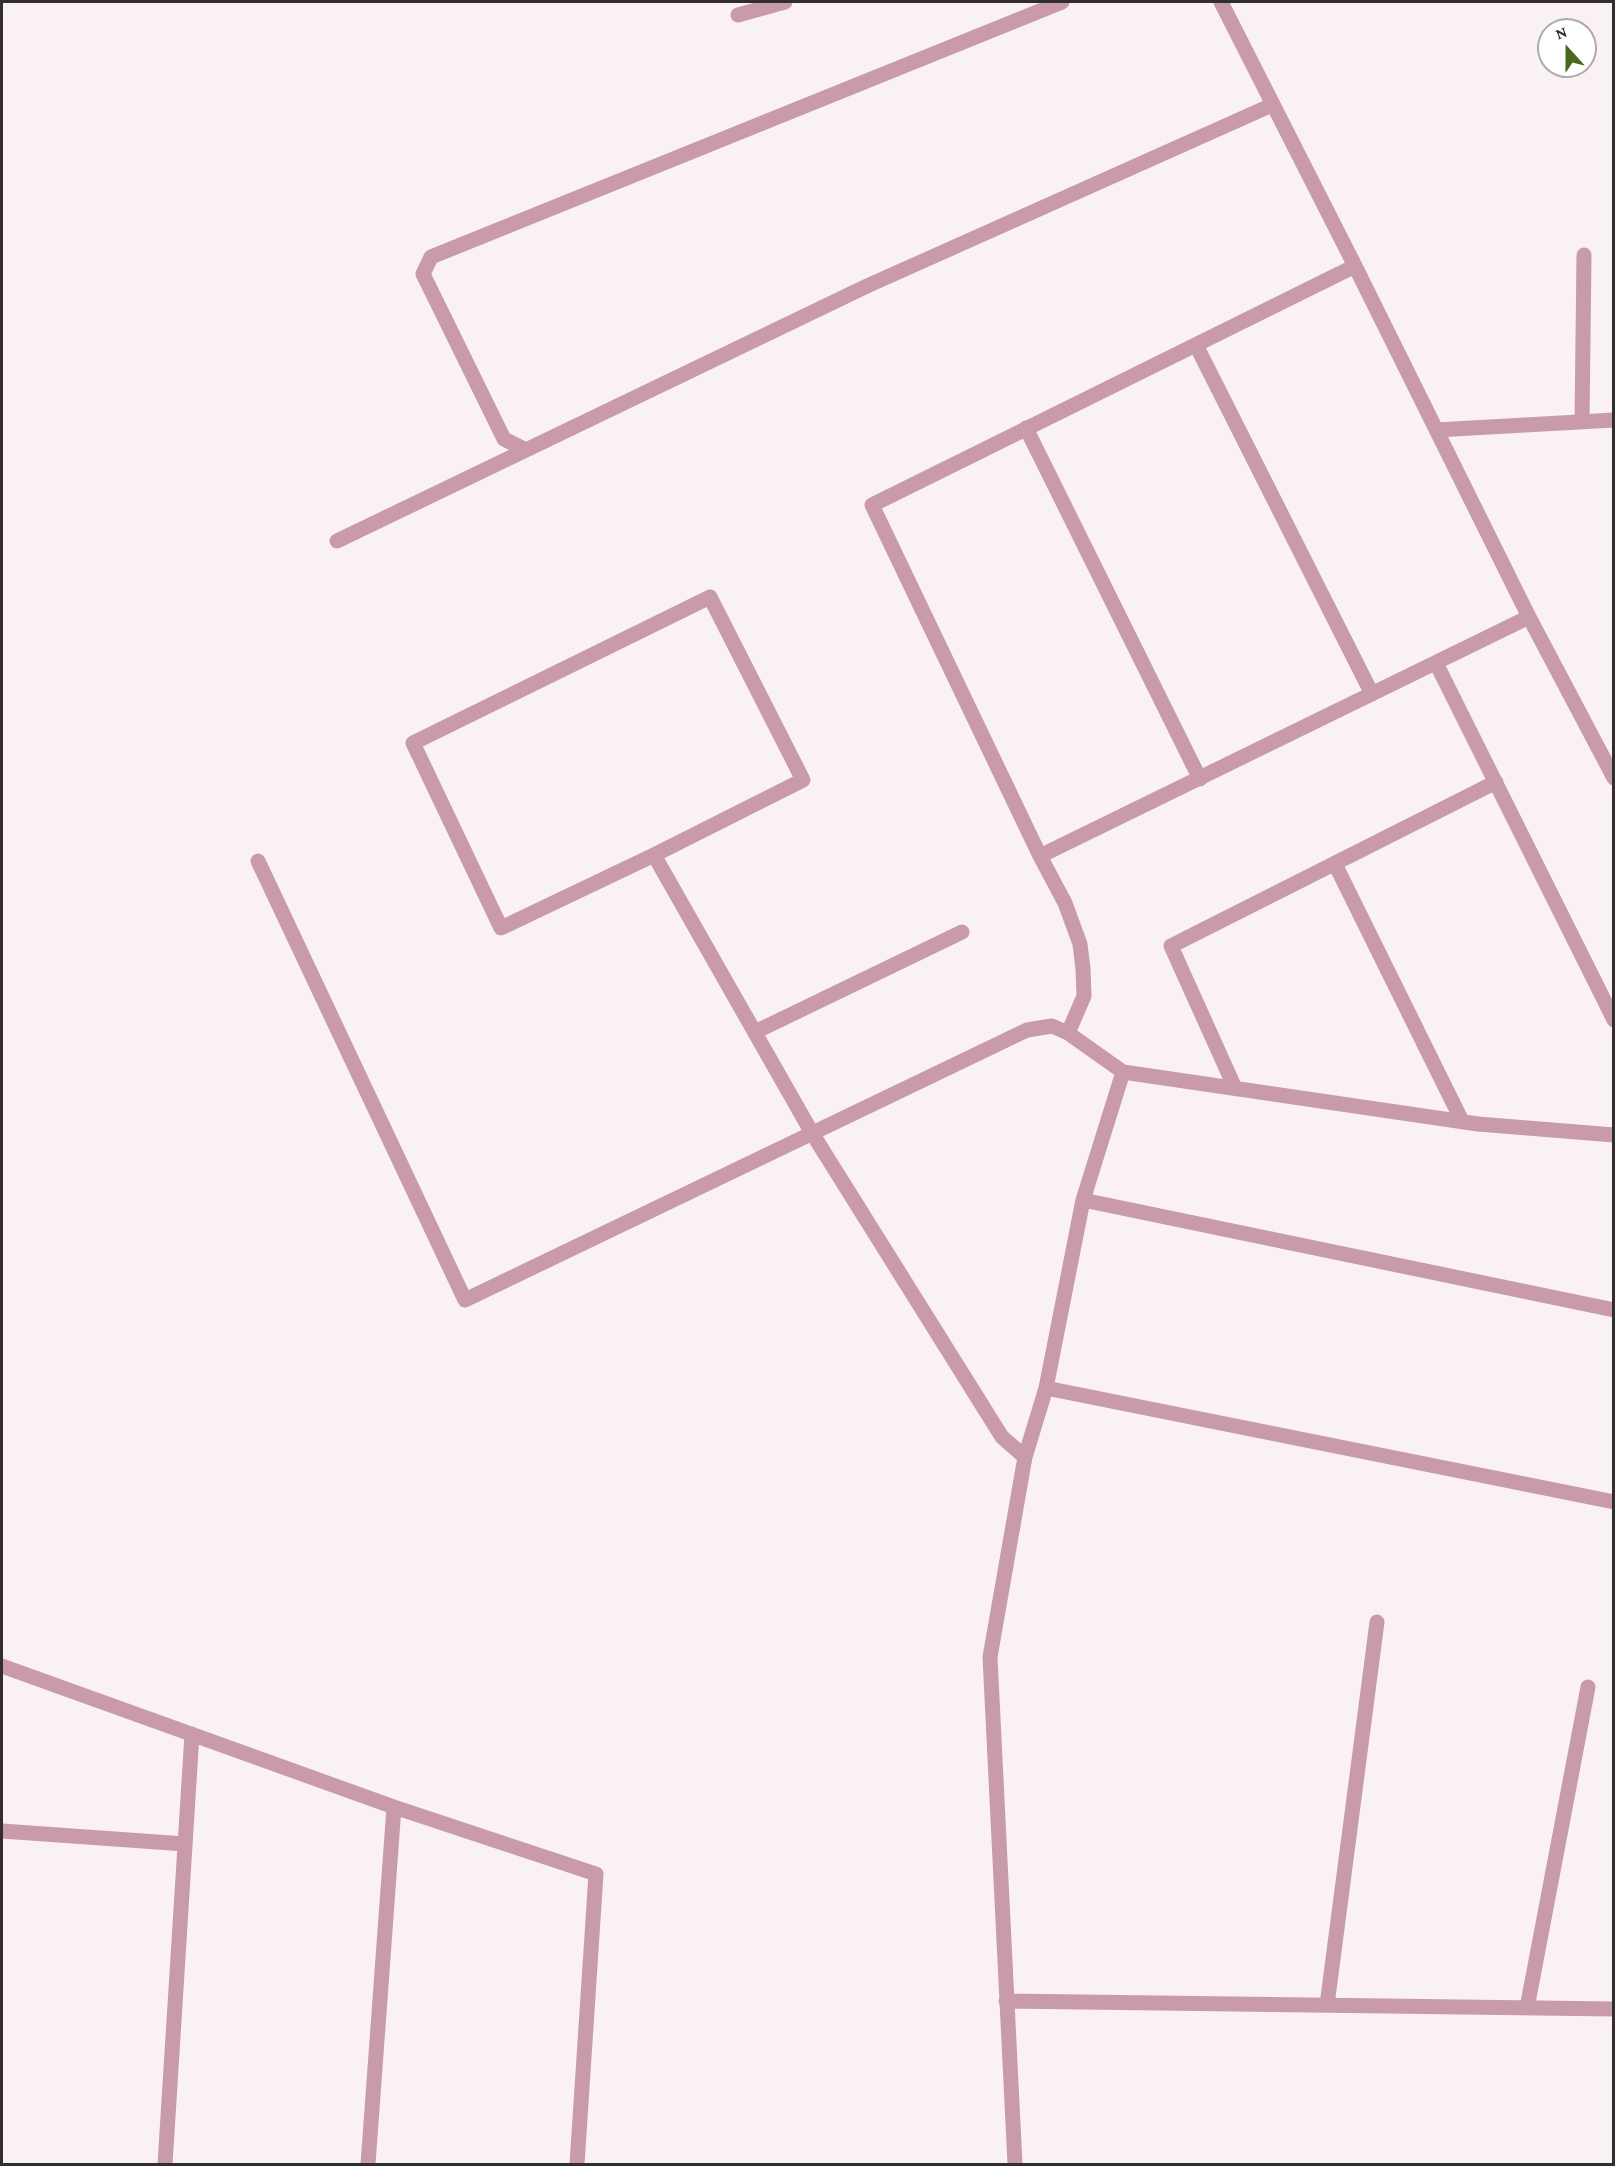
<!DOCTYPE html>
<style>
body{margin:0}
#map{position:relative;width:1615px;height:2166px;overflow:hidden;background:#faf2f2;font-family:"Crimson Pro",serif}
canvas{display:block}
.frame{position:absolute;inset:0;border:3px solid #312e2e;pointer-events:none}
.north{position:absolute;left:1537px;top:18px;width:60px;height:60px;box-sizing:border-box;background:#fff;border:2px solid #adabab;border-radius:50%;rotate:339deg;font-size:16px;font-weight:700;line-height:24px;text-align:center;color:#312e2e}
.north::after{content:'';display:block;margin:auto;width:21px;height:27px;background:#47681f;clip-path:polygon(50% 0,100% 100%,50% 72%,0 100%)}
</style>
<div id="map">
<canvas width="1615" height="2166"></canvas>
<div class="frame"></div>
<div class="north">N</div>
</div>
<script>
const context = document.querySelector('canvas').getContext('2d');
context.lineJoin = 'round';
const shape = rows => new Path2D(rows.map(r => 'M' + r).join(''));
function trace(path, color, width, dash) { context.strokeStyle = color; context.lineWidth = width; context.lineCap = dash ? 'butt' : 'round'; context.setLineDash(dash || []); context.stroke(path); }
trace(shape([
 [1062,2,431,257,423,274,504,439,526,450,867,286,1272,105],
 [1221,2,1355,266,1529,617,1614,778],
 [738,15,785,2],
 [1196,345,1372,694],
 [1582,422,1584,255],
 [1026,428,1200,779],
 [1436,430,1614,420],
 [337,541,526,450],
 [710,597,803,780,654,855,501,928,413,743,710,597],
 [1436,663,1614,1020],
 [654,855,812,1133,1002,1437,1025,1457],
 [1040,856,1529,617],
 [258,861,465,1300,1027,1030,1052,1026,1068,1033,1123,1072,1478,1124,1614,1135],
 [1335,864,1462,1121],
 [755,1032,962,932],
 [1068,1033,1084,996,1083,969,1080,944,1065,903,1040,856,872,505,1355,266],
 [1235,1088,1171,946,1496,782],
 [1083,1200,1614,1310],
 [1046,1388,1614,1502],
 [2,1666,394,1807,596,1874,577,2164],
 [2,1831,185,1844],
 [1006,2001,1614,2009],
 [1327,2005,1377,1622],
 [1527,2008,1588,1687],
 [165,2164,192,1734],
 [368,2164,394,1807],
 [1015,2164,990,1657,1025,1457,1046,1388,1083,1200,1123,1072]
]), '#c99baa', 15);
</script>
